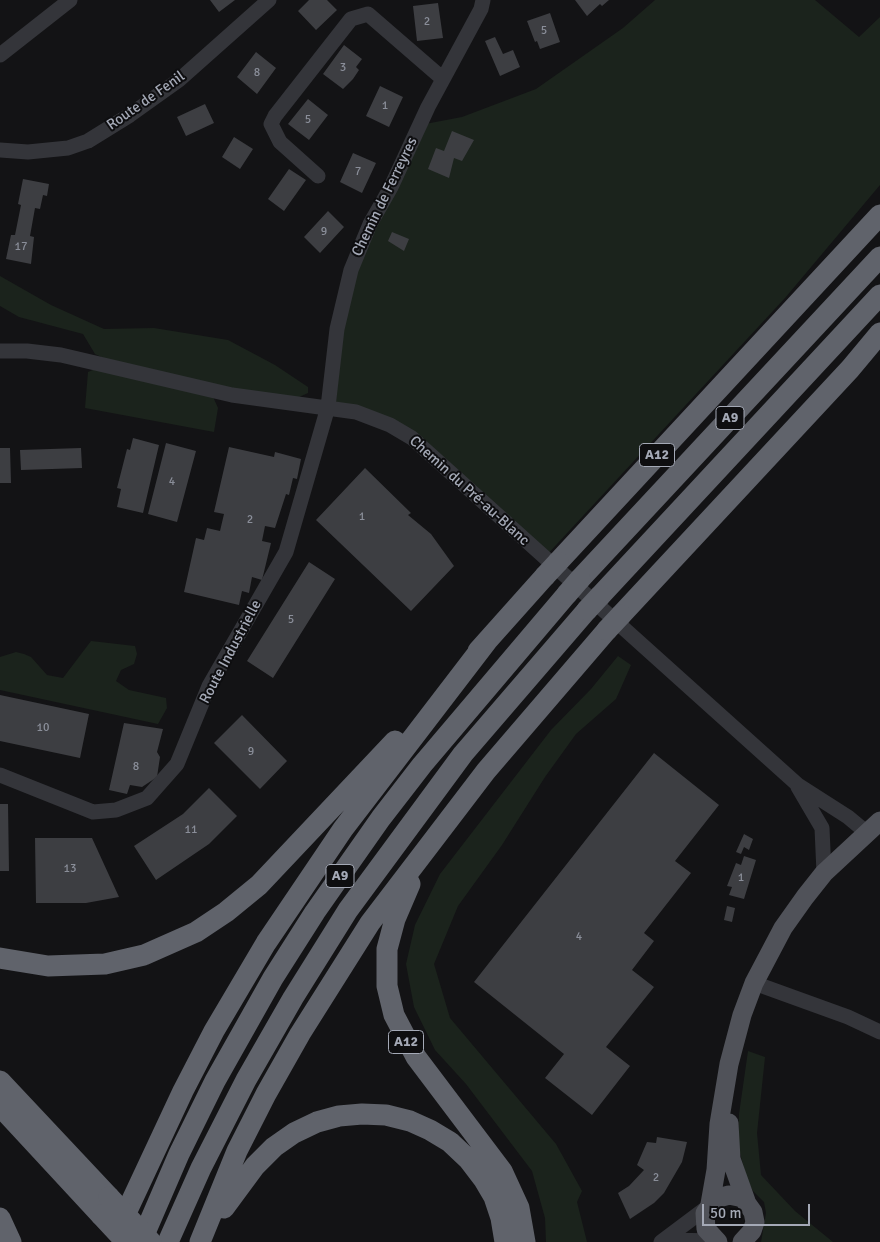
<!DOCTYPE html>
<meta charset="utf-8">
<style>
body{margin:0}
#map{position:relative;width:880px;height:1242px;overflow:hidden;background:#131315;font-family:Signika,sans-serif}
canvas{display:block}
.scale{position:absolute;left:702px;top:1204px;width:108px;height:22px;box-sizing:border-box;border:2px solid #a4a9b6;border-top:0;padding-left:6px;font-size:15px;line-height:18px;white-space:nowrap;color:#a4a9b6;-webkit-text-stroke:4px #0e0e10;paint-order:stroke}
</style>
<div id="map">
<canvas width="880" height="1242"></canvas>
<div class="scale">50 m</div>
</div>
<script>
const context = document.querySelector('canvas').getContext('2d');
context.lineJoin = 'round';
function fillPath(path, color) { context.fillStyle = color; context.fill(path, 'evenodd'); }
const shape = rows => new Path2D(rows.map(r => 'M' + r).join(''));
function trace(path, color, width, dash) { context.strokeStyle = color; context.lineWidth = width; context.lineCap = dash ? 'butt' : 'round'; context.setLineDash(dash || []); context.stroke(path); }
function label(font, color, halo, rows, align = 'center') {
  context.font = font + ' Signika,sans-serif'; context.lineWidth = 4; context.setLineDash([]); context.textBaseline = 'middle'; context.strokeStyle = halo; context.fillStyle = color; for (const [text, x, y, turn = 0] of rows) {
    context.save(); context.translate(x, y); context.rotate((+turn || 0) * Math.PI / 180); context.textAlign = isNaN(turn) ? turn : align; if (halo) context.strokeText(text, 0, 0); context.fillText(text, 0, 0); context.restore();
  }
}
fillPath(shape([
 [655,0,815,0,859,37,880,17,880,185,785,298,544,558,412,438,328,407,341,309,420,125,462,117,536,89,623,28],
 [0,276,51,305,104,329,154,328,228,340,275,365,308,387,308,393,288,402,210,390,218,408,214,432,85,408,88,372,104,365,128,370,95,354,83,334,19,317,0,306],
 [91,641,135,646,137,654,134,664,121,670,116,681,129,690,166,698,167,708,158,724,0,690,0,657,16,652,24,654,31,657,47,675,63,678],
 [618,656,631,665,616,699,576,734,545,777,502,845,458,906,434,964,450,1018,556,1144,582,1191,577,1202,587,1242,546,1242,545,1218,532,1171,466,1084,435,1050,414,1007,406,964,415,925,440,874,551,730,591,689],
 [748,1051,765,1057,757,1133,761,1175,795,1211,833,1242,761,1242,766,1213,764,1202,753,1191,747,1179,738,1146,739,1114]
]), '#1b231c');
fillPath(shape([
 [210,0,235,0,219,12],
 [309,0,327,0,337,10,316,30,298,11],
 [575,0,609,0,602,6,600,4,587,16],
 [438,3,443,38,417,41,413,6],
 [550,13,560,42,540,49,537,41,535,42,527,21],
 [495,37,503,54,513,50,520,67,500,76,485,41],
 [344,45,362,59,356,67,359,70,353,79,343,89,323,74],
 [256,52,276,68,257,94,237,77],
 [380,86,403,97,389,127,366,116],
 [308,99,328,115,309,140,288,124],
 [205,104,214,123,186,136,177,117],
 [452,131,474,140,462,161,454,158,449,178,428,169,436,148,444,151],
 [234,137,253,149,240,169,222,157],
 [353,153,376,163,362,193,340,182],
 [289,169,306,180,284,211,268,199],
 [23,179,49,184,47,196,43,195,40,209,35,208,30,236,34,237,31,264,6,259,11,235,15,235,21,205,18,204],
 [328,211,344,227,320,253,304,237],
 [392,232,409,239,404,251,388,241],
 [133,438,159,445,143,513,117,507,121,489,117,488,127,449,130,450],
 [166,443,196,451,177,522,148,514],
 [229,447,274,457,275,452,301,459,297,479,293,478,289,495,286,494,275,528,265,526,262,541,271,543,262,580,252,577,249,593,242,591,239,605,184,592,196,538,204,540,207,528,220,531,224,514,214,512],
 [0,448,10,448,11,483,0,483],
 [81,448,82,468,21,470,20,450],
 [365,468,411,513,408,515,431,534,454,566,411,611,316,520],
 [309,562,335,579,273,678,247,661],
 [0,695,89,714,80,758,0,741],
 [242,715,287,761,260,789,214,743],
 [124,723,163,729,157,752,160,757,157,777,142,787,130,785,127,794,109,790],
 [654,753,719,805,675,861,691,873,644,933,654,941,632,970,654,987,606,1047,630,1066,592,1115,545,1078,564,1054,474,982],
 [209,788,237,816,209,844,156,880,134,846,183,814],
 [0,804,8,804,9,871,0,871],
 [744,834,753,839,749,850,744,847,741,854,736,852],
 [35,838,92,838,119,897,86,903,36,903],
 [744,856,756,860,744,899,729,895,732,887,727,886,736,863,741,865],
 [727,906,735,908,732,922,724,920],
 [657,1137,687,1142,682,1162,664,1193,654,1203,630,1219,618,1193,629,1186,644,1170,637,1165,647,1142,656,1143]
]), '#3d3e42');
trace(shape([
 [0,55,70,0],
 [0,150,28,152,68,148,88,141,130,115,179,80,269,0],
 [318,176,280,142,271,124,275,116,351,19,368,14,443,79],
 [0,351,27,351,61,355,232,395,356,412,390,425,412,438,798,785,848,817,866,832],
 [0,775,93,812,116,810,147,798,177,764,209,686,286,552,328,407,337,329,351,270,370,224,391,187,428,107,481,9,483,0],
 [798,787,822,828,824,873],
 [754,983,848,1017,880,1032],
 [666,1240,717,1241],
 [661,1242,709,1206]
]), '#34353a', 15);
trace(shape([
 [729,1123,731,1159,746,1201],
 [710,1204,716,1170,719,1124,729,1064,742,1015,754,983,783,928,805,897,824,873,880,821],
 [718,1242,706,1229,705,1213,715,1199,729,1195,743,1198,753,1212,755,1222,752,1231,742,1242]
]), '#505259', 19);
trace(shape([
 [558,562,880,215],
 [580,579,880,257],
 [600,596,880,295],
 [621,615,850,369,880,333],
 [478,651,545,576],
 [410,884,395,919,387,949,387,986,394,1015,416,1057,502,1171,519,1208,525,1242],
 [0,958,48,966,105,964,144,955,196,932,226,912,259,885,395,741],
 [0,1081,109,1197],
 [0,1106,101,1215],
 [224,1208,255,1166,274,1147,294,1133,317,1122,339,1116,362,1114,386,1115,410,1121,430,1130,450,1142,468,1159,484,1180,494,1197,501,1218,505,1242],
 [0,1218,11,1242],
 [118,1230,183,1091,214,1031,266,943,343,829,487,641],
 [141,1242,179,1154,215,1081,273,978,315,912,381,818,422,765,567,594],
 [168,1242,201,1168,246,1080,293,998,348,910,463,754,587,610],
 [200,1242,237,1151,266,1094,300,1034,370,923,486,771,607,630]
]), '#60636b', 21);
trace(shape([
 [545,576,558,562],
 [567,594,580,579],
 [587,610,600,596],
 [607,630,621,615],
 [109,1197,151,1242],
 [101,1215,126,1242]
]), '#60636b', 21);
label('12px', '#8a8e99', null, [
 ["2",427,22],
 ["5",544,31],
 ["3",343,68],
 ["8",257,73],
 ["1",385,106],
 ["5",308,120],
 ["7",358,172],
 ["9",324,232],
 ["17",21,247],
 ["4",172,482],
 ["1",362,517],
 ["2",250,520],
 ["5",291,620],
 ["10",43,728],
 ["9",251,752],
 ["8",136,767],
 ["11",191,830],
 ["13",70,869],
 ["1",741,878],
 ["4",579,937],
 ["2",656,1178]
]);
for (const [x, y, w] of [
 [730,418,28],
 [657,455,35],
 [340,876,28],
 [406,1042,35]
]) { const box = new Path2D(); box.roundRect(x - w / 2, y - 11.5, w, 23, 4); context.fillStyle = '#0e0e10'; context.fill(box); trace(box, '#a4a9b6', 1); }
label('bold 14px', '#a4a9b6', null, [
 ["A9",730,418],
 ["A12",657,455],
 ["A9",340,876],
 ["A12",406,1042]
]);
label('15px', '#a4a9b6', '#0e0e10', [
 ["Route de Fenil",146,101,-35],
 ["Chemin de Ferreyres",385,197,-64],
 ["Chemin du Pré-au-Blanc",469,491,42],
 ["Route Industrielle",231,652,-62]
]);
</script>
